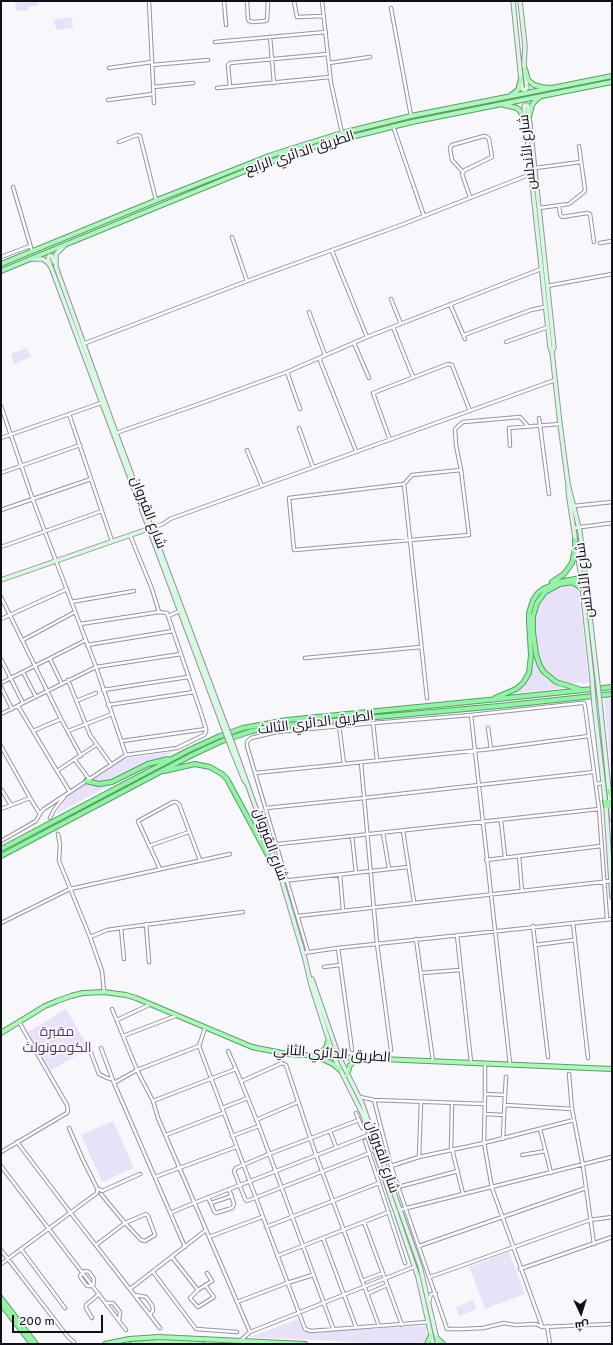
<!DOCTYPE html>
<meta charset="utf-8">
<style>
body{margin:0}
#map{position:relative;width:613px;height:1345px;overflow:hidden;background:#f8f7fb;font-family:Overpass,Cairo,sans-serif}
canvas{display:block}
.frame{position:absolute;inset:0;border:2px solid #110f17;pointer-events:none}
.north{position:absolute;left:561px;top:1293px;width:40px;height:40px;-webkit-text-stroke:3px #f8f7fb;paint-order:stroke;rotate:176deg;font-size:11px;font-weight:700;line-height:16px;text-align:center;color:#110f17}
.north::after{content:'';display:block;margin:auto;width:14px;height:18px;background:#110f17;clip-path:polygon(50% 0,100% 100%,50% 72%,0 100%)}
.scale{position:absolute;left:12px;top:1315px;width:91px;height:18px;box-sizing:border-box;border:2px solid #110f17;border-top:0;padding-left:5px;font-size:12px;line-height:14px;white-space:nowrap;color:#110f17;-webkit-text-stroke:3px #f8f7fb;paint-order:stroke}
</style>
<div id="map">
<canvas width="613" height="1345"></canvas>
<div class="frame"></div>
<div class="north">ش</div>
<div class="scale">200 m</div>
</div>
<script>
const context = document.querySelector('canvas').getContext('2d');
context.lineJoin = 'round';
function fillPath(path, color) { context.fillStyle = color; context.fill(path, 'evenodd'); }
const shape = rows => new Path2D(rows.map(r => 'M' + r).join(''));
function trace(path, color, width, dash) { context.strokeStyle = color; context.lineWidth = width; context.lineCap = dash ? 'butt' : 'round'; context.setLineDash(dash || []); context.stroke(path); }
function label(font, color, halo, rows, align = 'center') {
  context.font = font + ' Overpass,Cairo,sans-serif'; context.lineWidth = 3.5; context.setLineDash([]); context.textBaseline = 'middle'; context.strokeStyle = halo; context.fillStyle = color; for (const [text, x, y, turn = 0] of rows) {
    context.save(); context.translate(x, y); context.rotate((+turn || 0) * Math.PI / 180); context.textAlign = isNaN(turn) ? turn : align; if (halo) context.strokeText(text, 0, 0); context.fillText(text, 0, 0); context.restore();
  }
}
fillPath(shape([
 [15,1,39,1,39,4,37,4,37,6,28,7,29,10,16,11],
 [72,17,73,28,57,30,53,20],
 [27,348,31,357,14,364,11,354],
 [567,586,576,587,579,592,589,683,566,683,554,679,547,673,540,661,534,624,537,607,545,596,552,590],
 [533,655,538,668,545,678,553,684,564,688,510,694,520,687,527,679,532,669],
 [604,698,612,698,612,783],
 [172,752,56,814,63,804,62,799,122,759],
 [66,1009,89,1048,48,1072,25,1034],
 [113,1121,134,1168,102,1182,81,1135],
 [509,1252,525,1294,485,1309,469,1267],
 [473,1300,476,1309,459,1316,456,1307],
 [298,1319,304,1332,426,1326,427,1338,423,1342,419,1344,395,1344,250,1337]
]), '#e8e2f9');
trace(shape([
 [50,818,58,834]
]), '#d5d4d9', 2.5, [2.5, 1]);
const minor = shape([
 [149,1,154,103],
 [224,1,226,25],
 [247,1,248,19,249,21,253,22,265,21,267,20,268,1],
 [294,1,297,17,324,16],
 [322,1,331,83,342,133],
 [391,8,411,116],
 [270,37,274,83],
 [215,42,326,32],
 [329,63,370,57],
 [152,65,208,60],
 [109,68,152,62],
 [153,87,193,83],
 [230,87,228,65,230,63,328,54],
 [217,88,330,77],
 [108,100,153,94],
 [393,126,424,216],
 [119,142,137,135,140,136,156,200],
 [535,168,581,162],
 [463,172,452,160,450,148,452,145,484,136,487,137,489,139,492,157,465,170,462,174,470,197],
 [13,187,32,251],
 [559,206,560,214,562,217,587,213,590,214,594,242],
 [539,208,569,204,584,192,585,190,579,146],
 [232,237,247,281],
 [600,243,612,241],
 [332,251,367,337],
 [1,257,30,246],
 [547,286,612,274],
 [391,299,401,324],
 [450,304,465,339],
 [309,312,325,355],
 [393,327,413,377],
 [464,335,531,310,545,307],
 [506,342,548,327],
 [354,343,369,378],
 [83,344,247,281,401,225,531,174],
 [319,358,356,451],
 [287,372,300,409],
 [1,406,33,500,96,667,126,755],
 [69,414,112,541],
 [539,418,549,494],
 [299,428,313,467],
 [116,433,199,404,287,372,367,337,541,269],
 [1,438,101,403],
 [390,440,373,393,448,364,452,365,470,411],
 [510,446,509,428,560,424],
 [247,450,262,486],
 [461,470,412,475,404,484,289,498,294,550,469,535,461,470,456,445,455,429,463,422,520,417,528,426],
 [1,473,80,445],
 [404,484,427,698],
 [574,506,612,502],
 [1,510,91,479],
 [152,528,163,524,170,519,555,380],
 [574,528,612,523],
 [130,535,152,589,159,612],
 [1,547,102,511],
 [1,597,61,719,81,756],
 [71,602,134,591],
 [168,616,180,611],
 [1,619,67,589],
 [23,640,75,612],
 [87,645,173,631],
 [305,658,421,647],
 [1,659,23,703],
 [50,659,62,684],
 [23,672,36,697],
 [68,680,90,735,111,764],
 [1,683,86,640],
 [1,687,12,709],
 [103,690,188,677],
 [76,701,96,693],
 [108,705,194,692],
 [18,706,57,771,96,745],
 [1,714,96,667,181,654],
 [471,715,510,1064],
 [373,723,377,760],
 [339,726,344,764],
 [488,728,491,749],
 [33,731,61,719],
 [68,731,112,714],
 [122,741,206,729],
 [1,746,30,798,40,814],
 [75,760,89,779],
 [361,762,377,944,391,1050],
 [57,771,70,792],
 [255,773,491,749,589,736,594,772],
 [596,784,603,783],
 [1,789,11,805],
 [266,808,364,798,594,772,599,809],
 [1,809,30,798],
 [50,818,54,810,64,797],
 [501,821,505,857],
 [403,831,414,902],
 [383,833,389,869],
 [58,834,60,844,59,861,90,937,102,971,104,992],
 [352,836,356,873],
 [1,841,36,821,41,812,44,809,126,755,177,748,204,735,206,732,206,729,200,710,167,613,159,612,80,624],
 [269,845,599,809,607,919],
 [149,846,189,832],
 [519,856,522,891],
 [486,860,601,846],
 [160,869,138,821,173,802,176,802,179,804,200,860],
 [340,875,343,910],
 [282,881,408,867],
 [298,916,611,881],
 [1,923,70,889,230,854],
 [573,923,588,1058],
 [146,924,149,962],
 [533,926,548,1057],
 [121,928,124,959],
 [457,935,471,1062],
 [90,937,107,930,121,928,243,912],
 [416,939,433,1061],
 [535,945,574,940],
 [338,948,352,1050],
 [308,952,247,746,247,742,251,738,277,732,373,723,471,715,581,703,584,703,585,706,589,736],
 [303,953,338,948,612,919],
 [324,967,340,965],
 [421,973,460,970],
 [112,1009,137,1070,153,1101,158,1118,250,1332,414,1267],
 [117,1020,151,1004],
 [205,1028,199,1046,305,1329,311,1331,429,1322],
 [123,1036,178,1015],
 [101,1048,114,1083,137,1070,199,1046],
 [228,1051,236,1069],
 [91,1053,99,1074,107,1078,112,1079],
 [485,1063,485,1094,484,1143,492,1188,542,1326],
 [569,1074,572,1109,583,1166,594,1244],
 [242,1081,282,1063,286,1065,316,1155,379,1326],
 [114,1083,185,1247],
 [505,1095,506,1077],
 [360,1097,374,1100,485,1104],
 [374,1100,391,1166,447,1329,463,1329,483,1328,504,1323,515,1325,536,1324,542,1327,612,1324],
 [153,1101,236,1069,259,1126,333,1328],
 [505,1105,572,1109],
 [222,1108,248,1098],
 [356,1113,362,1128],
 [485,1114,504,1115,505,1095,485,1094],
 [256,1120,298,1102],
 [359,1120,269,1154,236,1168,234,1171,245,1199,247,1201,370,1153],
 [69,1128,83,1160,98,1190],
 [540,1129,551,1173],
 [330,1131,336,1147],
 [166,1135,223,1113],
 [232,1136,259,1126],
 [503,1139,504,1115],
 [365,1141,379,1183],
 [17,1142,70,1212,160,1328],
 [452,1149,463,1194],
 [451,1150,452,1103],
 [1,1152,67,1113,68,1111,67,1105,19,1022],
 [522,1155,546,1151],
 [419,1157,421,1102],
 [1,1166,126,1330],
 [391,1166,419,1157,484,1143,574,1120],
 [155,1177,236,1147],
 [398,1187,458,1171],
 [97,1191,99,1189,102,1191,140,1174],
 [208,1197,214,1211,216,1213,232,1208,234,1204,229,1189],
 [211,1203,232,1196],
 [399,1210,612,1157],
 [170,1213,194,1203,371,1134],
 [364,1222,402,1325],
 [266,1227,379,1183,405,1263],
 [209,1237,262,1217],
 [323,1238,356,1327],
 [96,1245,125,1223,146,1214,148,1216,155,1235,145,1241,141,1240,125,1223,101,1194],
 [419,1246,586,1188],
 [21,1249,65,1308],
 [1,1250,68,1337,74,1342],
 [277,1256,389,1212],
 [172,1257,198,1290],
 [1,1264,97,1193],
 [520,1269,612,1237],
 [86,1271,89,1272,94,1279,93,1286,87,1286,81,1278,80,1276,83,1272,86,1271],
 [153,1272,196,1329,237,1332],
 [430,1277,590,1220,612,1217],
 [362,1281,383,1273],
 [205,1285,214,1297,198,1307,190,1298,198,1290,212,1281,207,1273],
 [130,1289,206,1230],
 [367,1294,387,1285],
 [135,1295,146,1297,152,1305,153,1310,150,1315],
 [237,1302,287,1283,313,1275],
 [429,1302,431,1294,436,1294],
 [107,1303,113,1303,120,1312,119,1320],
 [92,1318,86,1308,86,1305,99,1294],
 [547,1326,550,1344],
 [240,1341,250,1332]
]);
const secondary = shape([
 [513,1,522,89,524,90,527,88,524,64,525,46,520,1],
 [64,246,56,254,56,267,116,433,225,723],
 [32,259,43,259,48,263,51,267,222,724],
 [50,264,48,258,49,256,52,256,54,262],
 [552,352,550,347,531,174,524,106,527,105,528,106,554,347,552,352,560,424,568,484,580,532,597,677],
 [568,488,569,498,581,577,592,678],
 [1,580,151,528],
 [600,703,612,820],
 [594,704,606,807,612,897],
 [234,747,282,881,305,959,311,985,334,1057,362,1113,418,1277,433,1344],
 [231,748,244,780,247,784],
 [312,979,339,1057,362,1103,420,1266,438,1344]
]);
const primary = shape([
 [525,69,528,80,534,85,541,87,550,88],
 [510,96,518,90,521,79],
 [504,105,513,107,517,108,520,111,526,122],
 [529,117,532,105,535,101,540,97],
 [1,264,157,200,269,156,303,145,342,133,411,116,612,76],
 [1,271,250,169,323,144,412,122,612,82],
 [1,1033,45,1006,57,1001,71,996,83,993,104,992,126,995,136,998,252,1047,287,1054,358,1058,612,1069],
 [328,1041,326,1048,316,1056,333,1064,340,1070],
 [347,1075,350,1065,358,1058],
 [437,1338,443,1344],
 [105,1344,129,1339,159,1337,305,1344],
 [132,1344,160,1342,202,1344],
 [427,1344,431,1335]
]);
const trunk = shape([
 [552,582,564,574,572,563,575,549,575,540],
 [571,582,577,585,583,590],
 [579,689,556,682,544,672,540,666,536,654,533,632,533,616,537,603,545,592,560,584,587,580],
 [495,698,516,689,523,683,529,673,531,655,529,621,529,613,533,600,538,593,543,589,559,582,586,577],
 [164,771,195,764,210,767,222,774,227,779,270,859,277,867],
 [86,781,99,784,112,782,148,764,168,759],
 [609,791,612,796],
 [605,802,612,802],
 [606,806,612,805],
 [1,849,189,750,220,736,243,728,287,720,498,699,612,687],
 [1,856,192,755,222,741,252,731,288,725,499,706,612,694],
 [1,1298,36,1344],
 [1,1304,32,1344]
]);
trace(minor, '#9792a7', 4.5);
trace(secondary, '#9792a7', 5.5);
trace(primary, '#55a166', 6);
trace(trunk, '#55a166', 6);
trace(minor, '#fff', 2.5);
trace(secondary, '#d7fade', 3.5);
trace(primary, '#aff5bd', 4);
trace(trunk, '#94f2a7', 4);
const secondaryBridge = shape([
 [597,677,600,703],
 [592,678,594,704],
 [225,723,234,747],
 [222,724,231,748]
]);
trace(secondaryBridge, '#9792a7', 5.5, []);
trace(secondaryBridge, '#d7fade', 3.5);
label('14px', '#110f17', '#f8f7fb', [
 ["شارع الأندلس",529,152,-96],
 ["الطريق الدائري الرابع",300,154,-18],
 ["شارع القيروان",147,513,69],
 ["شارع الأندلس",586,580,-97],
 ["الطريق الدائري الثالث",316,724,-7],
 ["شارع القيروان",269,845,70],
 ["الطريق الدائري الثاني",332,1055,4],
 ["شارع القيروان",381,1157,71]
]);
label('14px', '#55358c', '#f8f7fb', [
 ["مقبرة",57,1033],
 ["الكومونولث",57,1049]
]);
</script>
